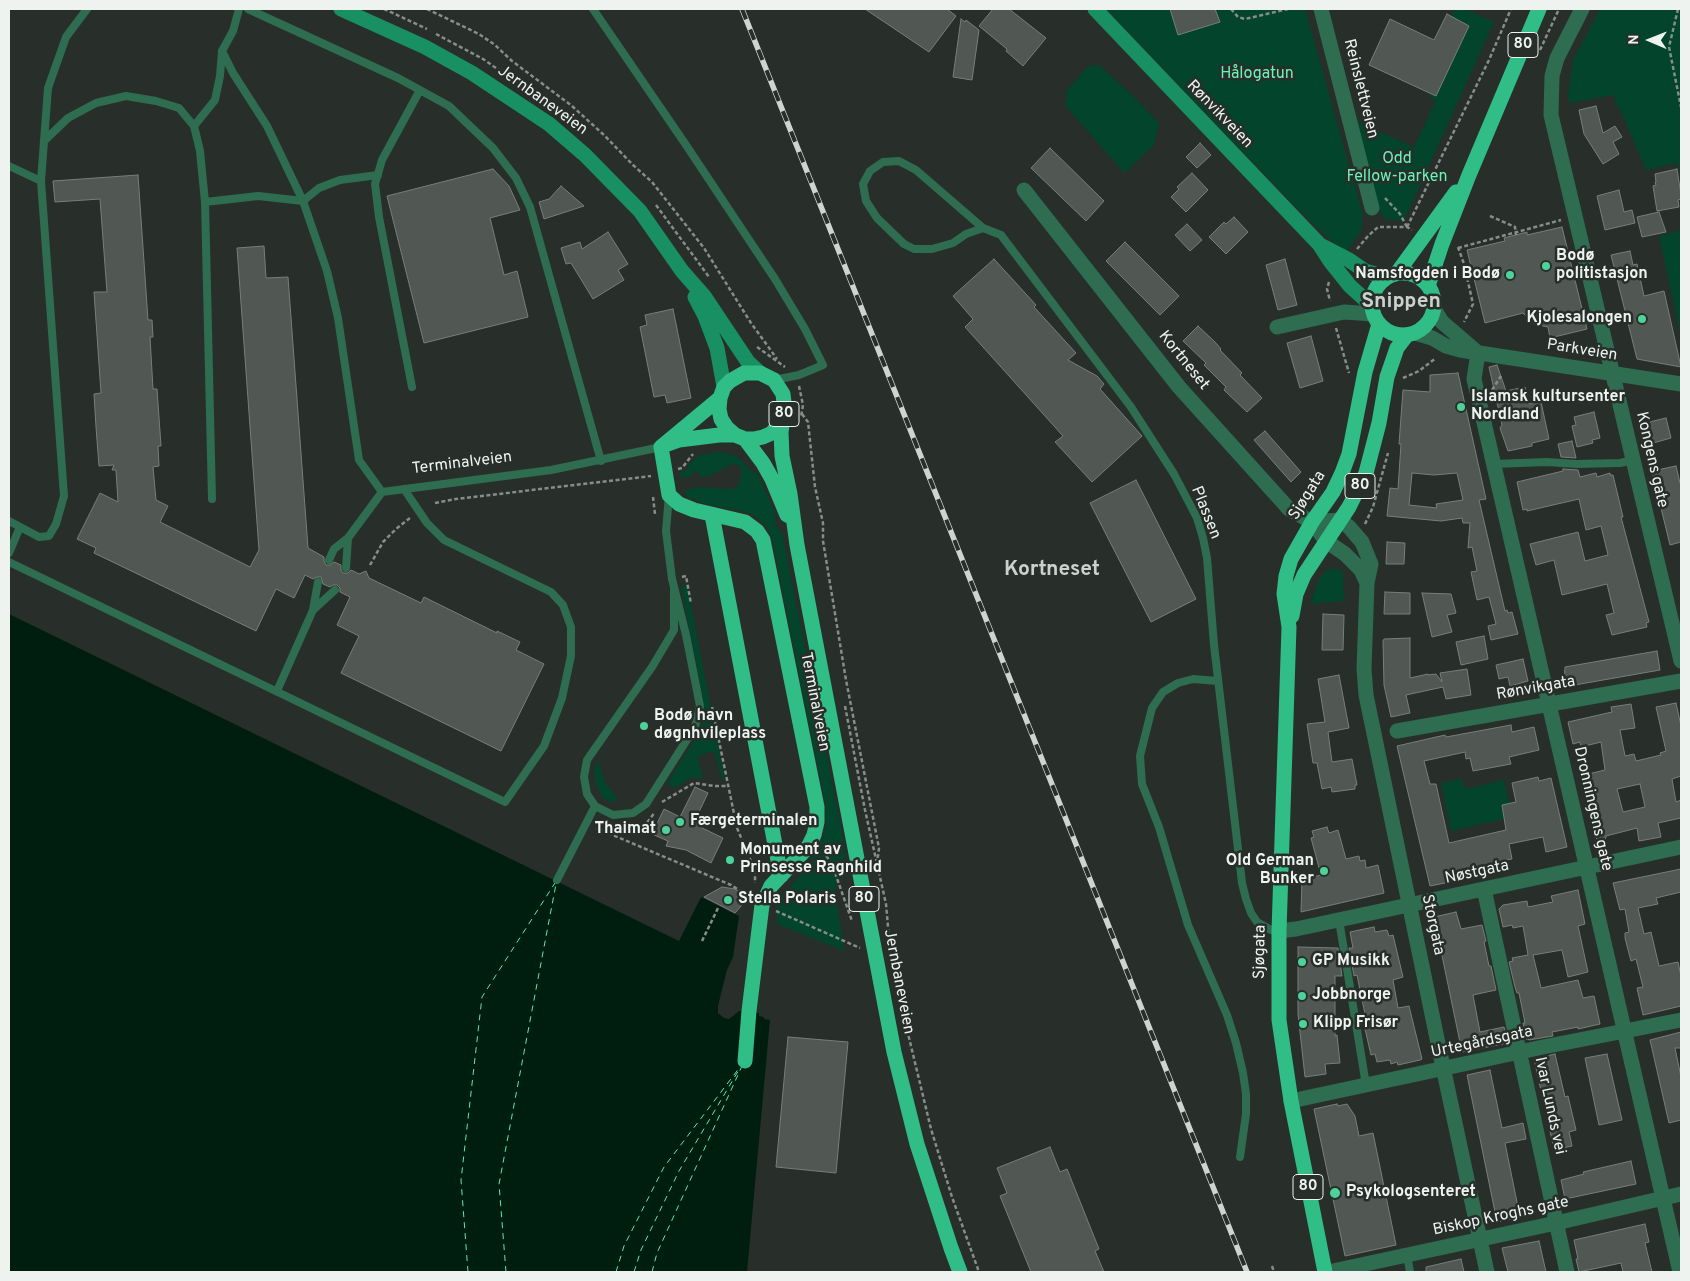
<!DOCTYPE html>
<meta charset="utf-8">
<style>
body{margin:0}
#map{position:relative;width:1690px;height:1281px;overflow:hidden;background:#282f2b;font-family:Overpass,sans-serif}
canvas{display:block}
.frame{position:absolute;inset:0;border:10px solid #eff3f0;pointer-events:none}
.north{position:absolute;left:1625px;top:15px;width:50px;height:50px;-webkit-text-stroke:4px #282f2b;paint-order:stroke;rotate:271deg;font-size:14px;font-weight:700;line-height:20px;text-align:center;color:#eff3f0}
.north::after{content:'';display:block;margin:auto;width:18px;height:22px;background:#eff3f0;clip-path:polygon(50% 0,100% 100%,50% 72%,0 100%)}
</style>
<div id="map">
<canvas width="1690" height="1281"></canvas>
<div class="frame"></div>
<div class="north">N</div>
</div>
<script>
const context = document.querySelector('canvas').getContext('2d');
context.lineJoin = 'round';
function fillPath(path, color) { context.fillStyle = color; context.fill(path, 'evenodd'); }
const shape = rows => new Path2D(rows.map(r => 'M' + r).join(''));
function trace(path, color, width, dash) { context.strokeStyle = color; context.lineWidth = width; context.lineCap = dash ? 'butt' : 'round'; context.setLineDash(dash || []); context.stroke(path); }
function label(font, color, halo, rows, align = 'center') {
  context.font = font + ' Overpass,sans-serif'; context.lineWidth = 5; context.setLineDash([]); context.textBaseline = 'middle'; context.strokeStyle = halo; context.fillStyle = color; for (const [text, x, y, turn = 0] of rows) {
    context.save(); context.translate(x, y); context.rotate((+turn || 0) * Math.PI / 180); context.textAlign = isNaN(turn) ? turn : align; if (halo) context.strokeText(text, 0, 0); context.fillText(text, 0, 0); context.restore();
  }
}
fillPath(shape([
 [1106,9,1305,9,1363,215,1361,231,1346,252,1326,236,1292,203],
 [1455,9,1465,9,1494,22,1406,216,1401,221,1385,219,1381,214,1378,205,1356,121,1414,147,1436,100,1430,98,1451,52,1439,46],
 [1600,9,1681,9,1681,174,1677,163,1646,170,1618,105,1616,106,1614,95,1569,103,1568,96,1573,60],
 [1099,65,1133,96,1159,123,1154,145,1124,173,1065,105,1067,90,1088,66],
 [1681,230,1681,337,1659,236],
 [718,452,734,455,740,459,749,469,758,475,774,511,776,527,782,533,843,838,845,856,843,870,835,888,844,951,777,924,777,905,780,898,813,861,811,859,823,838,826,827,826,807,772,537,765,525,754,515,746,512,702,503,689,497,684,493,686,490,699,487,730,489,738,487,741,474,741,468,736,464,733,464,708,476,700,477,698,471,691,473,692,477,680,478,680,472,683,471,687,468,697,456],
 [1328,569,1339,569,1343,572,1344,601,1311,604,1311,601,1319,579,1324,573],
 [687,585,725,781,722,780,715,753,708,752,699,756,698,759,703,778,691,778,674,788,667,784,697,736,704,717,704,705,681,586],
 [599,758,600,767,605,783,617,797,615,802,611,802,603,798,595,784,594,769],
 [1462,779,1465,789,1504,780,1512,817,1451,831,1441,783]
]), '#02442c');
fillPath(shape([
 [9,614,679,941,701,897,739,916,733,957,727,970,718,1006,718,1013,724,1018,729,1019,739,1011,759,1013,759,1016,764,1017,764,1019,770,1020,747,1272,9,1272]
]), '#001e10');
trace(shape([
 [468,1272,461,1180,482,997,555,883],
 [506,1272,499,1184,556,884],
 [616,1272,624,1246,664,1167,740,1067],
 [634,1272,641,1250,679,1171,740,1068],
 [652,1272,657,1253,742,1066]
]), '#5ee9ac', 1, [6, 5]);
const building = shape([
 [865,9,947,9,956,16,929,52,865,9],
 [993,9,1009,9,1046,38,1023,66,1006,51,1007,49,979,26,993,9],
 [1170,9,1215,9,1220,22,1178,35,1170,9],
 [1447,14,1469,26,1436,96,1369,65,1390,19,1434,40,1447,14],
 [961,19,965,22,966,20,979,30,972,80,953,77,961,19],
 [1596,106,1603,133,1615,126,1622,137,1613,142,1619,154,1603,164,1584,134,1579,110,1596,106],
 [1200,143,1211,155,1197,168,1186,157,1200,143],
 [1050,148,1104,201,1086,221,1031,168,1050,148],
 [493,169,509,186,520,210,490,218,504,275,517,271,528,317,424,343,387,196,493,169],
 [1677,169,1681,195,1681,199,1678,200,1679,207,1657,211,1653,186,1656,185,1655,182,1656,182,1655,174,1677,169],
 [1192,173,1208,190,1186,212,1171,197,1179,189,1177,187,1192,173],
 [138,175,148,320,152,320,153,337,150,337,153,389,157,389,161,446,158,446,159,466,153,467,156,500,168,506,160,522,250,567,259,550,237,248,264,246,266,278,288,277,308,548,324,557,324,561,326,565,330,565,334,562,341,565,341,570,343,573,348,573,351,570,359,574,366,571,369,578,421,603,424,597,497,633,497,631,520,642,516,650,544,664,501,751,341,673,359,636,337,625,350,597,340,592,340,588,337,585,333,585,330,587,323,584,321,577,317,577,313,579,305,575,294,598,276,589,256,631,94,553,96,548,77,539,100,493,118,502,116,470,112,470,114,465,99,466,96,427,94,394,101,393,94,292,107,292,100,199,55,202,53,181,138,175],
 [561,186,584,206,544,219,539,202,549,199,561,186],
 [1619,190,1624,212,1632,210,1635,223,1605,230,1597,196,1619,190],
 [1659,212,1666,232,1642,237,1637,217,1659,212],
 [1234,217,1248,232,1226,254,1209,237,1224,222,1226,224,1234,217],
 [1187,224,1202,240,1190,251,1175,235,1187,224],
 [1562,227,1587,329,1550,338,1548,327,1534,324,1523,313,1485,323,1467,250,1505,241,1504,238,1527,232,1527,235,1562,227],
 [608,232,628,264,618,270,624,280,593,299,571,263,566,264,561,248,580,242,582,249,608,232],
 [1125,242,1179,296,1160,315,1106,261,1125,242],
 [1630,251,1633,265,1637,264,1644,296,1664,291,1681,367,1637,359,1611,255,1630,251],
 [994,259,1036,305,1034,307,1076,353,1068,360,1097,376,1104,384,1100,389,1142,436,1092,482,1055,442,1063,436,965,327,973,319,953,296,994,259],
 [1285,259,1297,305,1278,310,1266,265,1285,259],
 [673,309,691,398,667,403,665,395,654,397,640,327,647,325,645,315,673,309],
 [1198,326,1215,342,1221,349,1220,350,1242,373,1240,375,1262,398,1247,412,1224,390,1226,387,1204,365,1206,363,1183,341,1198,326],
 [1311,336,1323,381,1300,388,1287,343,1311,336],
 [1497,365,1506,391,1525,387,1529,404,1541,402,1549,439,1532,443,1532,446,1508,451,1500,428,1502,425,1489,367,1497,365],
 [1458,373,1486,499,1479,500,1505,611,1507,610,1508,613,1512,612,1518,634,1491,640,1488,626,1496,624,1489,597,1477,600,1471,572,1477,571,1472,547,1468,548,1470,523,1463,523,1462,518,1441,521,1387,516,1390,488,1398,489,1401,444,1399,444,1403,390,1430,392,1430,375,1458,373],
 [1412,473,1434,475,1457,473,1463,500,1436,504,1437,508,1409,505,1412,473],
 [1594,412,1600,438,1592,440,1593,443,1577,447,1572,426,1576,425,1574,417,1594,412],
 [1666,418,1671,438,1646,445,1641,424,1666,418],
 [1265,431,1301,472,1291,482,1254,440,1265,431],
 [1572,441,1576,458,1561,457,1558,444,1572,441],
 [1676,466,1680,483,1681,482,1681,542,1670,545,1652,471,1676,466],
 [1563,469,1578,470,1580,477,1596,473,1597,477,1610,473,1610,475,1613,475,1623,517,1621,517,1649,622,1646,623,1647,627,1612,635,1606,615,1614,613,1607,584,1562,595,1554,560,1536,565,1530,544,1578,532,1585,561,1608,555,1601,526,1586,530,1579,499,1527,511,1527,509,1523,510,1517,482,1563,471,1563,469],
 [1136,480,1196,599,1151,622,1090,503,1136,480],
 [1387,542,1405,543,1404,564,1386,564,1387,542],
 [1385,592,1410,593,1410,614,1384,614,1385,592],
 [1422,593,1451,594,1456,613,1447,615,1452,632,1432,637,1422,593],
 [1323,614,1344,615,1343,650,1322,650,1323,614],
 [1484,636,1488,659,1461,665,1456,642,1484,636],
 [1410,638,1410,678,1428,674,1428,675,1436,674,1442,682,1440,673,1467,669,1471,695,1446,699,1443,687,1406,695,1410,713,1391,717,1384,685,1383,641,1384,639,1410,638],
 [1657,651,1660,670,1569,686,1564,683,1565,667,1657,651],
 [1523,659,1528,681,1510,686,1508,677,1499,679,1496,665,1523,659],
 [1339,675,1349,728,1328,732,1332,762,1352,759,1357,785,1355,785,1355,789,1332,792,1331,787,1322,789,1317,763,1313,763,1307,724,1325,722,1318,679,1339,675],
 [1676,703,1681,726,1681,776,1672,779,1676,802,1681,800,1681,818,1658,823,1661,837,1639,841,1637,828,1606,836,1604,846,1595,837,1580,776,1605,770,1601,742,1581,747,1580,742,1573,744,1568,722,1612,712,1611,707,1631,704,1635,728,1620,730,1625,756,1634,754,1636,761,1661,755,1660,753,1666,751,1656,707,1676,703],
 [1640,784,1645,807,1623,812,1617,789,1640,784],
 [1511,725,1512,732,1534,727,1539,750,1509,757,1511,764,1473,771,1470,758,1466,759,1465,752,1424,761,1430,784,1436,784,1449,843,1506,830,1502,805,1516,802,1512,783,1538,777,1539,781,1551,778,1567,847,1546,852,1543,837,1509,844,1512,859,1506,860,1507,866,1454,877,1455,881,1430,886,1397,746,1445,735,1446,737,1511,725],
 [695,787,708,793,698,814,704,817,700,827,723,838,711,863,686,850,666,846,668,841,652,834,664,809,680,817,695,787],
 [1327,827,1329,833,1338,830,1346,859,1359,856,1360,861,1365,860,1366,868,1378,865,1384,893,1301,912,1302,880,1321,875,1311,838,1314,837,1312,831,1327,827],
 [1681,869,1681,892,1656,898,1658,904,1638,908,1644,934,1651,932,1659,966,1678,962,1681,976,1681,1006,1643,1015,1637,988,1643,987,1636,959,1631,961,1625,938,1625,933,1629,932,1625,909,1620,910,1613,883,1681,869],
 [722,887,735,889,749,897,735,913,704,897,722,887],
 [1578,890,1585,924,1578,926,1588,972,1568,977,1562,950,1533,955,1541,988,1578,980,1583,998,1594,996,1600,1024,1578,1029,1578,1027,1552,1032,1553,1036,1529,1040,1528,1039,1526,1039,1523,1023,1525,1023,1519,993,1517,993,1515,987,1509,962,1513,961,1512,958,1528,955,1523,926,1513,928,1512,925,1503,927,1499,909,1503,905,1527,901,1528,907,1553,902,1551,896,1578,890],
 [1456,912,1461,929,1482,925,1486,941,1484,942,1489,966,1491,966,1496,990,1473,995,1480,1032,1504,1027,1508,1043,1462,1052,1434,917,1456,912],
 [1374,927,1375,932,1387,930,1389,936,1393,935,1403,977,1393,980,1398,1008,1409,1006,1422,1059,1420,1060,1398,1065,1397,1062,1391,1064,1390,1060,1377,1062,1375,1054,1371,1055,1365,1029,1368,1028,1361,995,1357,975,1354,976,1349,948,1353,948,1350,932,1374,927],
 [1298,947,1338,948,1342,976,1335,976,1335,1036,1337,1035,1340,1063,1325,1064,1326,1074,1305,1077,1298,1014,1298,947],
 [1681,1032,1681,1048,1675,1048,1681,1077,1681,1120,1669,1123,1650,1040,1681,1032],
 [788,1037,848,1042,836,1173,776,1167,788,1037],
 [1555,1054,1565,1097,1568,1096,1576,1130,1569,1132,1572,1146,1554,1150,1549,1126,1554,1125,1548,1099,1543,1100,1534,1059,1555,1054],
 [1607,1054,1622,1120,1599,1125,1585,1058,1607,1054],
 [1490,1070,1502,1128,1523,1123,1526,1139,1505,1143,1520,1217,1497,1222,1467,1075,1490,1070],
 [1337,1104,1338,1106,1347,1104,1355,1116,1359,1136,1373,1133,1396,1245,1345,1256,1314,1109,1337,1104],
 [1050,1147,1060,1172,1067,1169,1099,1249,1095,1251,1104,1272,1031,1272,1000,1196,1007,1193,997,1168,1050,1147],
 [1631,1161,1636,1184,1565,1199,1561,1180,1584,1174,1583,1172,1631,1161],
 [1645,1224,1649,1242,1645,1243,1652,1272,1623,1272,1621,1263,1579,1272,1576,1259,1578,1259,1574,1240,1645,1224],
 [1539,1241,1546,1272,1508,1272,1502,1248,1539,1241],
 [1461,1259,1464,1272,1426,1272,1426,1267,1461,1259]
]);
fillPath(building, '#515854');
trace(building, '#777f7a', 1);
trace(shape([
 [384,9,427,29],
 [427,9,479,34,495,45,512,61,572,106,604,135,633,165,652,182,704,248,751,323,777,359],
 [1231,9,1238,17,1245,19,1288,9],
 [1678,9,1669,47,1681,107],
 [436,34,483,59,544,101],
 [1540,50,1559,9],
 [1385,198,1400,214,1407,227],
 [656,205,709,277],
 [1490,216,1515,227,1516,235],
 [1407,227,1489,60,1511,9],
 [1458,247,1464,264,1473,304,1464,322],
 [1458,248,1561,220],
 [1357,249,1368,236,1378,227,1407,227,1412,230],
 [1329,282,1327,289,1330,301],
 [1336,328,1349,373],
 [757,347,785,367],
 [1403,378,1419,371,1436,358],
 [799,386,803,405,801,417],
 [1492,390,1501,376],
 [802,414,808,422,815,487,823,523,823,541,846,680,879,848,877,864],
 [678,469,682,468,693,454],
 [653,497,655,514],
 [435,503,456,499,651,476],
 [1365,524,1373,507,1388,453],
 [370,565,383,542,396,529,410,518],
 [682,577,686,576,691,604],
 [845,706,865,810,886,904,889,938],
 [712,707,737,828,755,871,755,883],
 [662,802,694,783,714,786,728,786],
 [611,827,624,831,639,828,646,824,655,812],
 [596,828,731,885,750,897],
 [823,850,833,867,852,921],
 [776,911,860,948],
 [702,941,719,906],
 [904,1017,931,1129,952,1197,979,1272],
 [1272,1266,1274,1272]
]), '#878d89', 2.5, [4, 2.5]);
trace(shape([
 [248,9,398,78,449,106,493,148,516,178,530,207,601,461],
 [593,9,686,145,775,279,805,329,823,365,799,375,774,380],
 [222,51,233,73,267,126,303,201,319,188,340,180,378,175],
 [194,126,215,100,220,76,222,51,233,31,239,9],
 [44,141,68,118,96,103,126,96,156,101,179,108,194,126,200,151,205,202,212,499],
 [9,166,41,181],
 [205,202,258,196,303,201,327,271,338,318,359,460,382,492],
 [983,228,916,170,899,161,883,162,870,171,863,184,866,201,877,218,904,244,914,249,932,249,953,243,966,234,983,228,1001,235,1131,407,1174,474,1197,518,1203,538,1207,558,1214,645,1242,883,1246,899,1251,913,1257,922,1271,930,1279,931],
 [412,387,379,217,375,184,382,160,420,90],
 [1494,464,1547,462,1576,464,1620,463,1634,460],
 [669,495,666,531,672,579,686,635,700,706,695,727,646,804,633,813,613,815,595,806,587,794,584,777,587,760,652,667,674,630,674,588],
 [9,521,39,537,49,536,56,524,64,496,41,181,48,88,66,37,87,9],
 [9,553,20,527],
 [329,560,334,549,348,538,382,492,551,470,661,447],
 [9,562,505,802,544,746,562,698,571,656,571,627,563,605,551,592,444,540,427,523,404,489],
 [346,568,348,538],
 [313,610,335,590],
 [1218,681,1193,679,1178,683,1163,692,1152,708,1140,756,1142,784,1159,827,1188,925,1227,1015,1236,1043,1243,1073,1246,1094,1246,1114,1240,1157],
 [277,691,313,610,318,582],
 [557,880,595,806],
 [1339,920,1366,1085],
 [1407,1255,1410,1272]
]), '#2e6d50', 8);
trace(shape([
 [1321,9,1372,208],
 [1582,9,1557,58,1552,76,1551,115,1681,661],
 [1024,190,1179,387,1289,509,1312,522,1326,541,1345,554,1361,570,1367,583],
 [1434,309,1442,322,1478,353],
 [1277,327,1344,312,1373,314],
 [1415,333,1432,338,1446,346,1460,350,1681,384],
 [1478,353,1474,379,1680,1272],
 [1312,522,1340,520,1349,527,1362,542,1371,564,1367,583,1364,669,1366,695,1440,1053,1487,1272],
 [1397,731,1681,681],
 [1484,889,1567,1272],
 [1279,931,1296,929,1681,847],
 [1291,1101,1543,1047,1681,1020],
 [1328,1272,1556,1223,1681,1194]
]), '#2e6d50', 15);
trace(shape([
 [341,9,425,47,472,73,549,124,585,155,640,211,682,271,704,296,748,362,760,373],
 [1095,9,1319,244,1330,261,1350,286,1372,306],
 [1320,245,1349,260,1365,271,1386,277],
 [695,297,705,316,717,348,724,387]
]), '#189063', 15);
trace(shape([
 '1372 304a31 31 0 1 1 62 0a31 31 0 1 1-62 0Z',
 [1397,273,1456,192],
 [1428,286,1442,244,1469,175,1539,9],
 [783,419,781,432,782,456,790,494,797,545,894,1052,917,1144,951,1248,960,1272],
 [745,439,763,463,772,479,787,515],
 [668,444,679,440,719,435,735,435],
 [661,447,669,495,679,504,694,510,745,522,757,531,763,540,817,807,817,822,814,835,808,847,771,886,762,905,749,1011,745,1061],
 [661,447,720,398,724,387,730,381,744,373,760,373,774,380,783,394,785,411,783,419,772,433,763,437,754,439,745,439,735,435,727,428,721,419,719,409,720,398],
 [712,515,781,876],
 [1292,616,1296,594,1304,575,1349,507,1366,473,1379,423,1387,377,1397,348,1407,335],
 [1325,1272,1291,1101,1279,1020,1279,931,1289,627,1284,594,1286,576,1291,559,1312,522,1333,492,1342,473,1349,454,1365,372,1379,324]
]), '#31bd86', 15);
const rail = shape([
 [742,9,1247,1272]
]);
trace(rail, '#cfd4d1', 5.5);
trace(rail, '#282f2b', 4, [11]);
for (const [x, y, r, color] of [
 [1546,266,5,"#4dd39a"],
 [1510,275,5,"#4dd39a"],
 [1642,319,5,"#4dd39a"],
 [1461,407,5,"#4dd39a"],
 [644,726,5,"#4dd39a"],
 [680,822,5,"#4dd39a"],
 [666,830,5,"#4dd39a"],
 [730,860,5,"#4dd39a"],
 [1324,871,5,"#4dd39a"],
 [728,900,5,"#4dd39a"],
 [1302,962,5,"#4dd39a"],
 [1302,996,5,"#4dd39a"],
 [1303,1024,5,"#4dd39a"],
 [1335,1193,6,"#4dd39a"]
]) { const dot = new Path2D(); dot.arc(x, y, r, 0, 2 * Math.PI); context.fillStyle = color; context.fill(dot); trace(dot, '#282f2b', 2); }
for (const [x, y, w] of [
 [1523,45,30],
 [784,414,30],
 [1360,486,30],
 [864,899,30],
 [1308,1187,30]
]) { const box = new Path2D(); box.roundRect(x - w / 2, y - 12.5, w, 25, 4); context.fillStyle = '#282f2b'; context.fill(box); trace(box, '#eff3f0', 1); }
label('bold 15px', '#eff3f0', null, [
 ["80",1523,45],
 ["80",784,414],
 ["80",1360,486],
 ["80",864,899],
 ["80",1308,1187]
]);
label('16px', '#6bf4b7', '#282f2b', [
 ["Hålogatun",1257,75],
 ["Odd",1397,160],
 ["Fellow-parken",1397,178]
]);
label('16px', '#eff3f0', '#282f2b', [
 ["Reinslettveien",1360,89,76],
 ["Jernbaneveien",542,101,36],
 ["Rønvikveien",1219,115,46],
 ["Parkveien",1582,351,9],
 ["Kortneset",1183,361,51],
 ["Kongens gate",1651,460,77],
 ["Terminalveien",462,464,-7],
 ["Sjøgata",1308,496,-58],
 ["Plassen",1205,513,68],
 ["Rønvikgata",1536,689,-10],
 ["Terminalveien",814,702,79],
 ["Dronningens gate",1592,809,77],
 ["Nøstgata",1477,873,-12],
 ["Storgata",1432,925,78],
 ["Sjøgata",1261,952,-89],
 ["Jernbaneveien",898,982,79],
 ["Urtegårdsgata",1482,1043,-12],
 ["Ivar Lunds vei",1549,1106,78],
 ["Biskop Kroghs gate",1501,1217,-12]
]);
label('bold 16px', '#eff3f0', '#282f2b', [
 ["Bodø",1556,257],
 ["politistasjon",1556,275],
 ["Namsfogden i Bodø",1500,275,"right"],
 ["Kjolesalongen",1632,319,"right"],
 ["Islamsk kultursenter",1471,398],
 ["Nordland",1471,416],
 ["Bodø havn",654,717],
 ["døgnhvileplass",654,735],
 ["Færgeterminalen",690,822],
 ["Thaimat",656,830,"right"],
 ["Monument av",740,851],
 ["Prinsesse Ragnhild",740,869],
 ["Old German",1314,862,"right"],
 ["Bunker",1314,880,"right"],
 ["Stella Polaris",738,900],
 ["GP Musikk",1312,962],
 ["Jobbnorge",1312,996],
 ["Klipp Frisør",1313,1024],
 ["Psykologsenteret",1346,1193]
], 'left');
label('bold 21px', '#c9d2cd', '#282f2b', [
 ["Snippen",1401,303],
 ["Kortneset",1052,571]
]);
</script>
